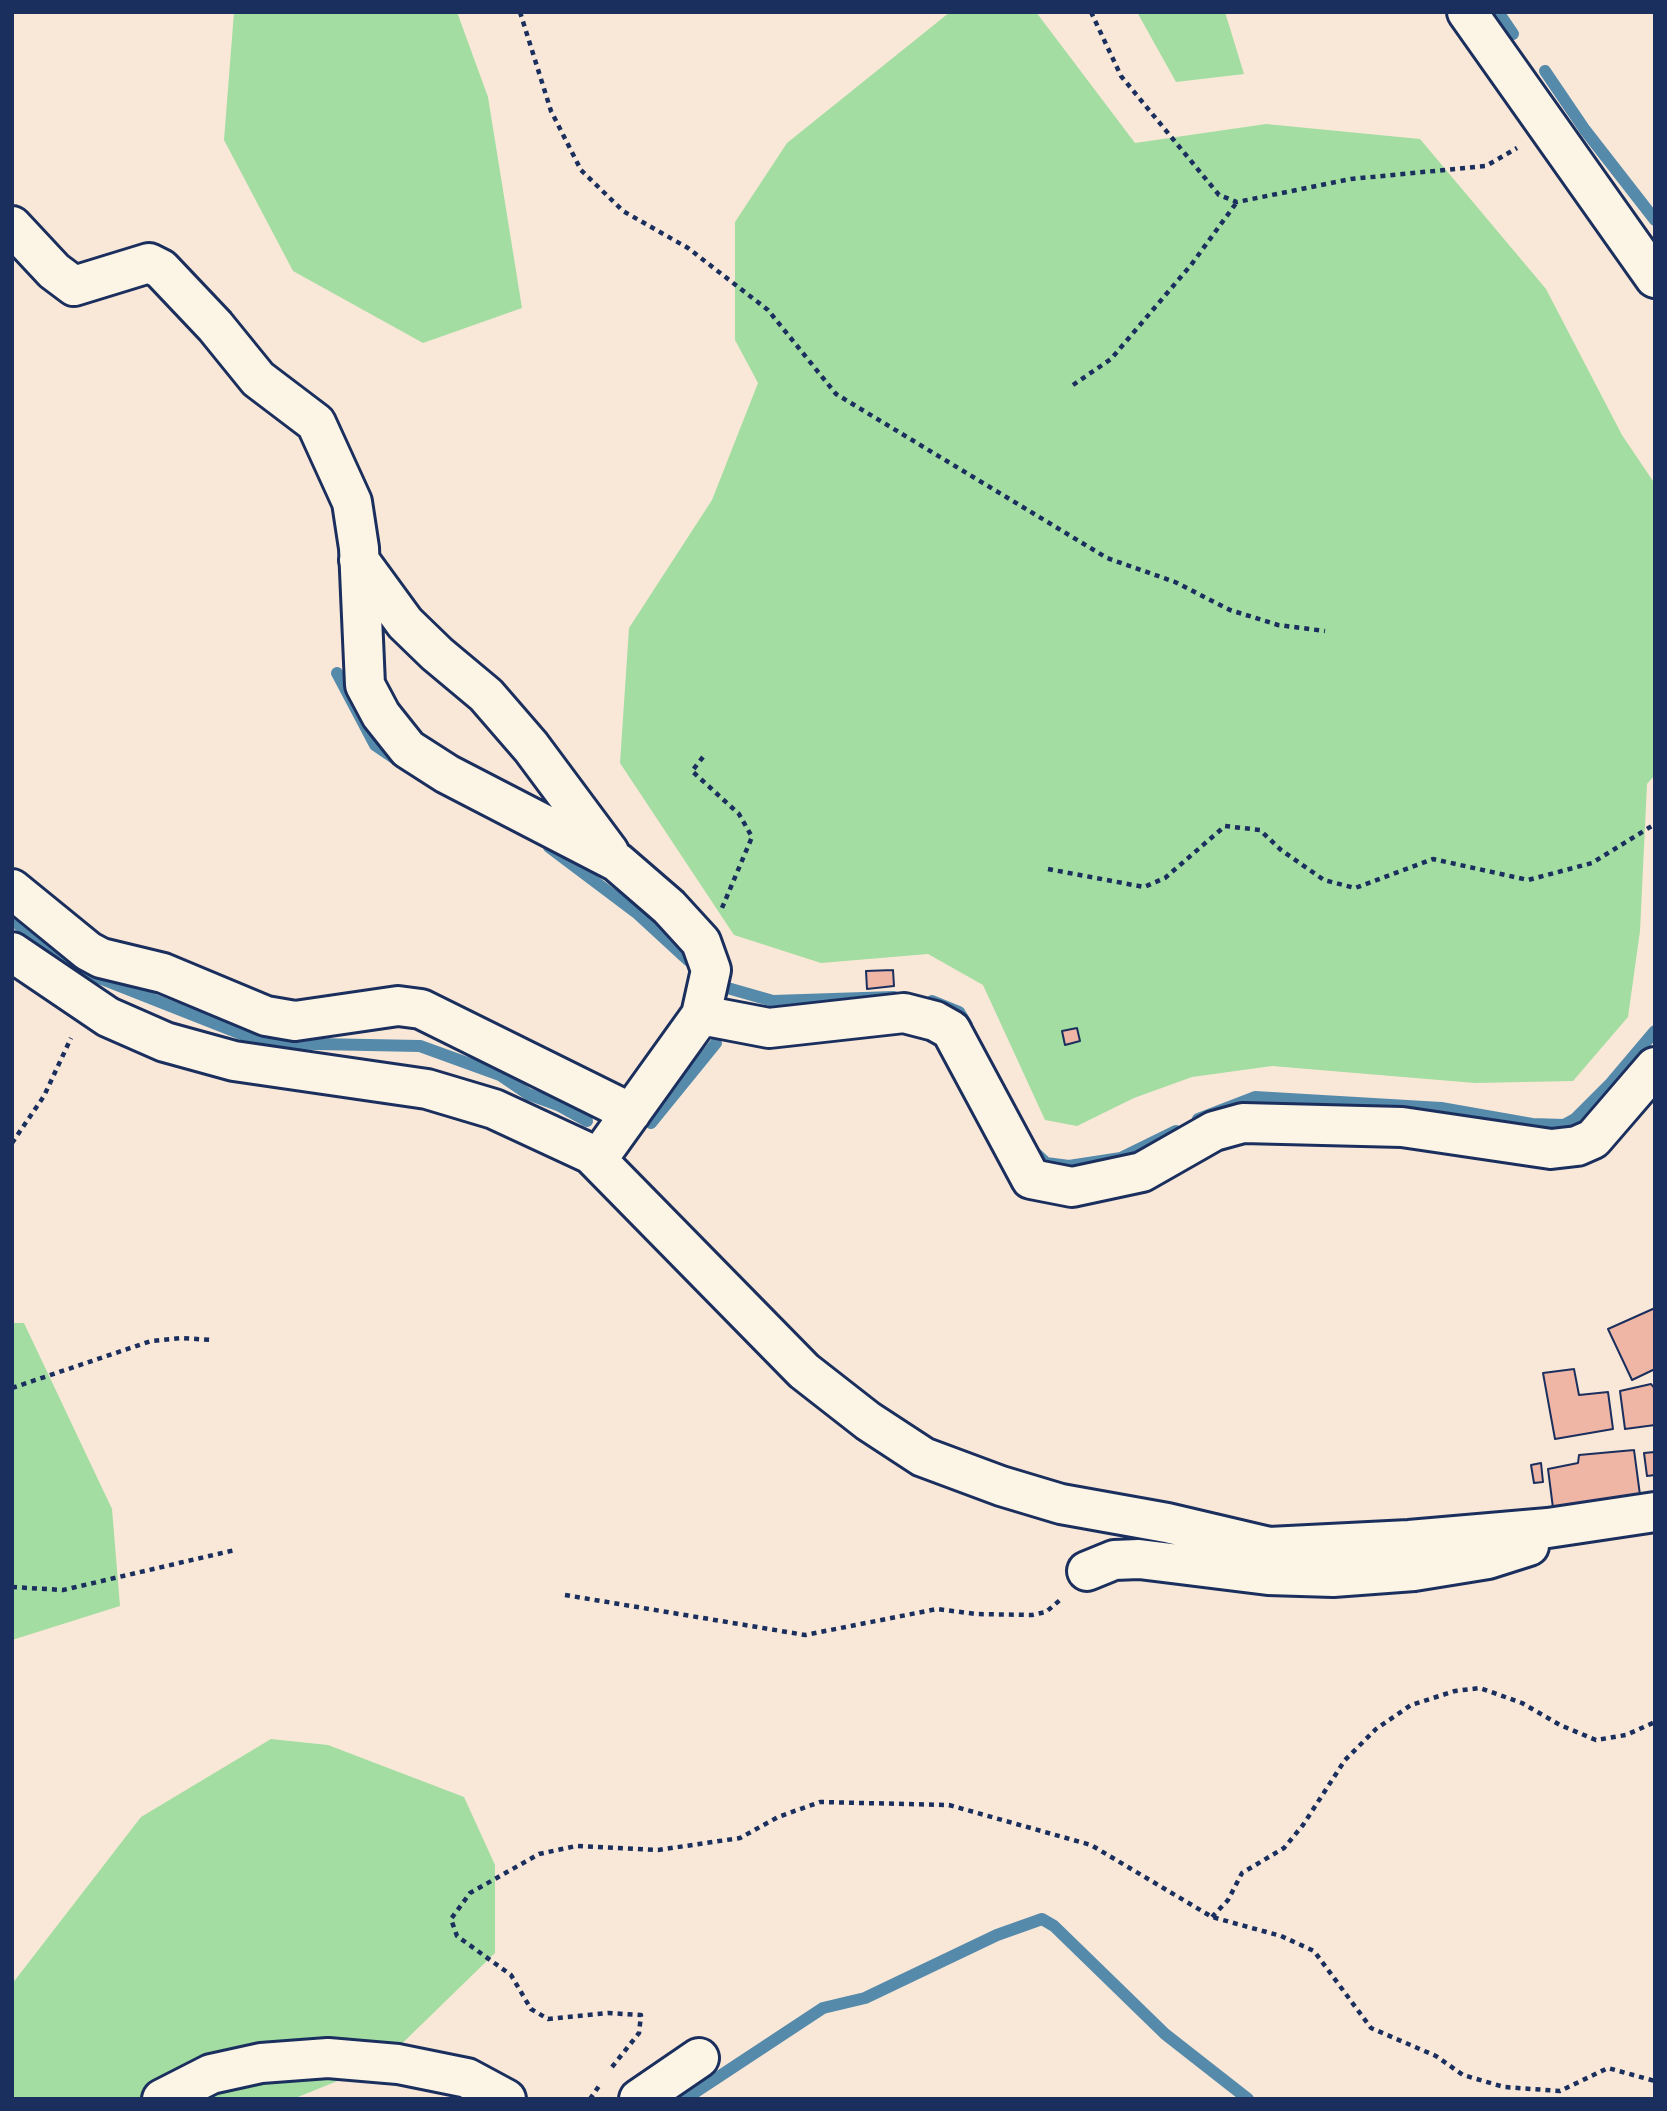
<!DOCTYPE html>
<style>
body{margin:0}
#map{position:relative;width:1667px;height:2111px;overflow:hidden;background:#f9e8d8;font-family:Pangolin,sans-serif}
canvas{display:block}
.frame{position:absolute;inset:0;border:14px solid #1b2f5e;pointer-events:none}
</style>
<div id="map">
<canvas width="1667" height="2111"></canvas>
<div class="frame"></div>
</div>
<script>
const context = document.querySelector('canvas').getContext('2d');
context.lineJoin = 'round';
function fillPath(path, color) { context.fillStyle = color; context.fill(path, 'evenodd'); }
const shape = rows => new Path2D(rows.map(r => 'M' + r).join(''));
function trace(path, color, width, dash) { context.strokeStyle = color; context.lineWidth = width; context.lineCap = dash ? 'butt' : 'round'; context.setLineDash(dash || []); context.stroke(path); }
fillPath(shape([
 [234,12,457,12,488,97,522,308,423,343,293,271,224,140],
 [950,12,1036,12,1135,143,1266,124,1420,139,1546,289,1622,435,1655,484,1655,775,1647,784,1640,931,1628,1017,1573,1081,1475,1083,1272,1066,1192,1077,1134,1098,1077,1126,1045,1120,983,985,928,954,821,963,734,935,620,763,629,628,712,500,758,383,735,340,735,222,787,143],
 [1137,12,1225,12,1244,74,1176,82],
 [12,1323,24,1323,112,1509,120,1606,12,1640],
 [271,1739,328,1745,464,1797,495,1865,495,1953,382,2063,293,2099,12,2099,12,1984,141,1817]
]), '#a3dda2');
trace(shape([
 [1498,12,1513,34],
 [1545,71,1585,130,1655,220],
 [337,673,375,745,400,762],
 [549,847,638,914,688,960],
 [12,920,89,974,264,1043,420,1046,500,1075,528,1094,558,1105,587,1121],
 [724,987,773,1001,894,997],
 [932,1001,959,1012,967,1025],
 [1198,1119,1255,1097,1441,1108,1532,1124,1564,1125,1575,1119,1611,1083,1655,1031],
 [651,1123,716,1043],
 [1032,1150,1046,1163,1069,1166,1121,1158,1176,1131],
 [685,2099,823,2008,865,1998,997,1935,1042,1919,1054,1926,1165,2034,1248,2099]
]), '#568aab', 12);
const building = shape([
 [893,970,894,986,867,989,866,971,893,970],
 [1077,1028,1080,1041,1065,1045,1062,1031,1077,1028],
 [1655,1308,1655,1369,1632,1380,1608,1329,1655,1308],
 [1574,1369,1579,1395,1608,1392,1613,1429,1555,1439,1543,1373,1574,1369],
 [1651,1384,1655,1389,1655,1425,1625,1429,1620,1391,1651,1384],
 [1634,1450,1640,1495,1553,1508,1548,1469,1578,1463,1579,1455,1634,1450],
 [1655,1452,1655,1475,1647,1476,1644,1453,1655,1452],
 [1541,1463,1543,1482,1534,1483,1531,1465,1541,1463]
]);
fillPath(building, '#efb6a5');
trace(building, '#1b2f5e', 2);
const minor = shape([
 [1467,12,1655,278],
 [12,226,54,271,74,286,149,263,161,269,215,326,258,379,316,423,352,502,359,548,365,685,381,715,408,749,447,774,617,862,669,907,701,942,711,970,701,1015,597,1160],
 [359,560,405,623,437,654,486,695,531,747,609,852],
 [12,889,88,951,101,958,163,973,266,1016,295,1021,398,1006,421,1009,631,1113],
 [12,952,108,1017,165,1042,234,1061,427,1089,494,1109,591,1154,804,1371,868,1421,923,1457,1001,1486,1061,1504,1167,1523,1269,1547,1409,1540,1548,1528,1655,1512],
 [701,1015,769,1028,904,1013,935,1021,951,1030,1031,1179,1072,1187,1142,1172,1214,1131,1243,1123,1402,1127,1551,1149,1577,1146,1593,1139,1655,1067],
 [1087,1571,1114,1560,1139,1559,1268,1575,1333,1577,1414,1571,1488,1559,1529,1546],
 [162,2099,211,2074,261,2063,328,2058,398,2064,467,2078,506,2099],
 [639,2099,699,2058]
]);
trace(minor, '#1b2f5e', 44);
trace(shape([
 [520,12,551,111,581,170,623,211,688,248,768,310,836,394,1107,558,1175,582,1230,610,1278,625,1325,631],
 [1091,12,1121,76,1219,195,1237,202,1351,179,1486,166,1517,148],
 [1073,385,1111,359,1191,265,1237,202],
 [703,757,692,771,739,814,752,837,722,908],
 [1048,869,1144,887,1165,878,1225,826,1260,830,1281,850,1324,880,1355,888,1433,859,1528,880,1592,863,1655,824],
 [12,1143,44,1096,71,1038],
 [12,1388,151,1341,181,1338,213,1340],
 [12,1587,63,1590,235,1550],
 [565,1595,805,1635,937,1609,976,1614,1032,1615,1046,1612,1060,1600],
 [1212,1917,1228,1900,1242,1873,1284,1848,1303,1825,1345,1760,1376,1729,1411,1705,1455,1691,1480,1688,1522,1703,1560,1725,1596,1740,1626,1735,1655,1722],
 [612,2067,639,2033,641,2015,608,2013,548,2019,531,2009,511,1975,457,1936,451,1919,470,1893,539,1854,576,1846,658,1850,740,1838,778,1817,820,1802,949,1805,1091,1845,1212,1917,1281,1936,1314,1951,1371,2028,1436,2056,1463,2075,1504,2087,1560,2091,1608,2068,1655,2081],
 [590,2099,599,2086]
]), '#1b2f5e', 4.5, [5, 5]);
trace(minor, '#fcf5e5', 38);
</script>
